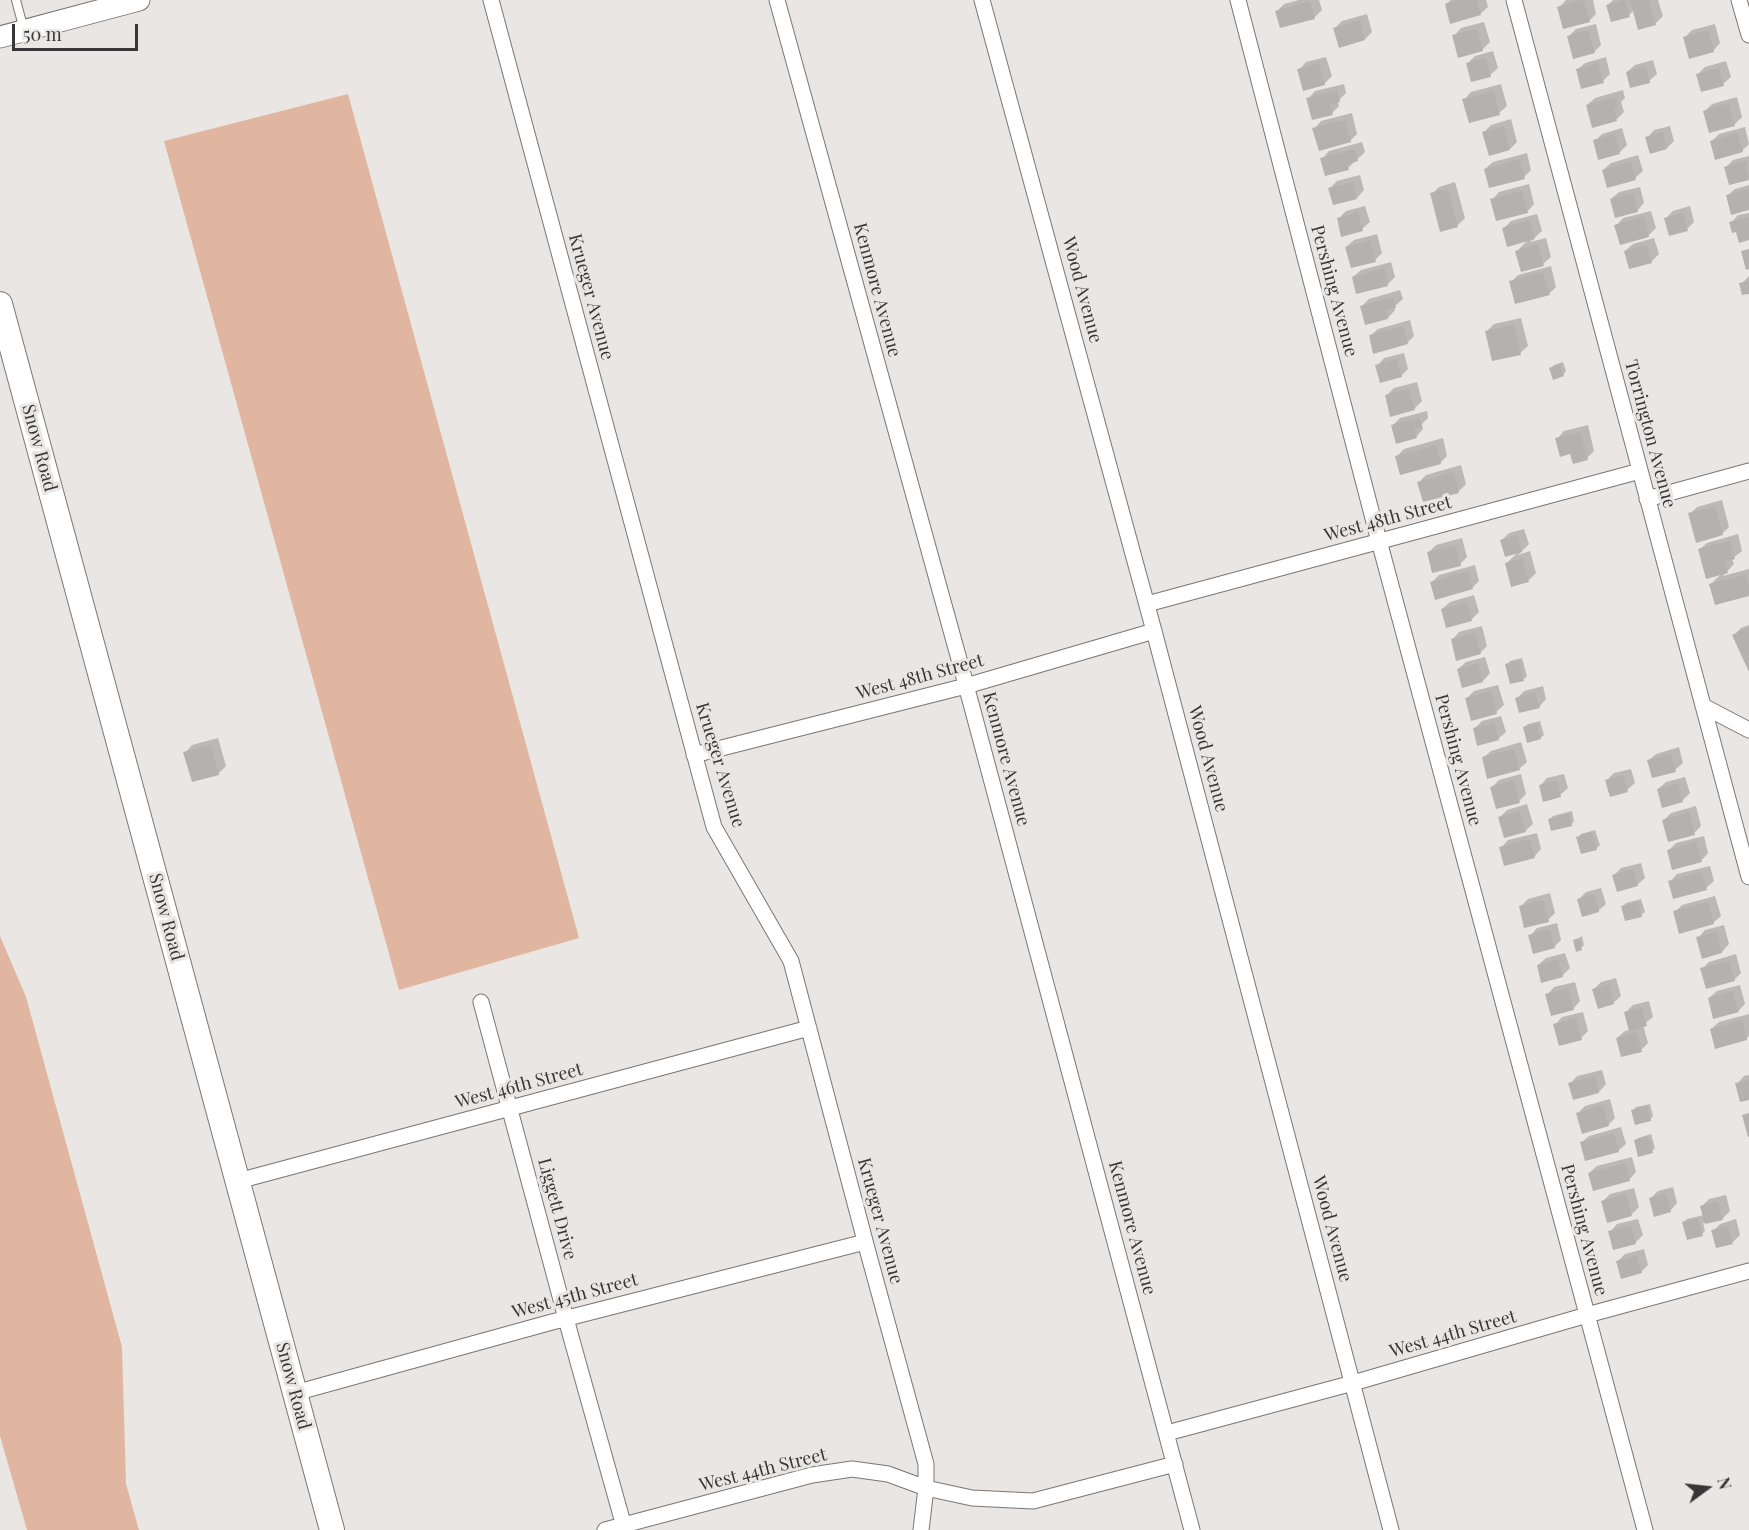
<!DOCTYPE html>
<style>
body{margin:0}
#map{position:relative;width:1749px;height:1530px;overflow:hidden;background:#eae6e4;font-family:"Playfair Display",serif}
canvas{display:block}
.north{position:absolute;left:1677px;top:1458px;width:60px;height:60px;-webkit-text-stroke:4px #eae6e4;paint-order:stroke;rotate:75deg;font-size:16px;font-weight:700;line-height:24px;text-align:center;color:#383636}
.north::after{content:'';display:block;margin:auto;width:21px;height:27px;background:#383636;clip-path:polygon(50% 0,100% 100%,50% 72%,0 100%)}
.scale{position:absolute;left:12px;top:24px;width:126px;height:27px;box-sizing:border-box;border:3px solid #383636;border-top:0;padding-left:8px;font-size:18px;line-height:21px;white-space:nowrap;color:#383636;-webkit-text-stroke:4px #eae6e4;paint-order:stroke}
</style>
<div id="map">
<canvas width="1749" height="1530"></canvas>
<div class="north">N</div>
<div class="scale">50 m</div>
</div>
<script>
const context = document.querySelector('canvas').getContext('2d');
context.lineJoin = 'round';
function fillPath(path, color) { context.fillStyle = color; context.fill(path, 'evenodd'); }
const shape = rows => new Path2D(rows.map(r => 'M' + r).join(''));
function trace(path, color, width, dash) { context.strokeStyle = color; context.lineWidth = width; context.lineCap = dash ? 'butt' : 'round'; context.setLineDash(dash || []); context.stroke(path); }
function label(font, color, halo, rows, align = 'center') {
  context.font = font + ' "Playfair Display",serif'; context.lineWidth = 6; context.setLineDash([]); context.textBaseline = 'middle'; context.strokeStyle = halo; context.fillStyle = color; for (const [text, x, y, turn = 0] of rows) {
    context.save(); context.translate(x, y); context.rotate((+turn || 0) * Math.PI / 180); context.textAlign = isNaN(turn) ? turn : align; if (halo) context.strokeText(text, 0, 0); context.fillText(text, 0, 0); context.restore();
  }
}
fillPath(shape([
 [348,94,579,938,399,990,164,141],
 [0,936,26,997,122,1347,126,1484,139,1530,27,1530,0,1436]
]), '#e0b6a0');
fillPath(shape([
 [1299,0,1319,0,1322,10,1314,18,1277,11,1284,4],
 [1451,0,1486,0,1488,7,1480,14,1446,4],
 [1566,0,1593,0,1596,14,1589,21,1559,7],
 [1613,0,1658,0,1663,16,1655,24,1634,10,1629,15,1608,5],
 [1367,14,1372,32,1365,39,1335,28,1342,21],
 [1484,22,1490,42,1482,50,1454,36,1461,28],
 [1596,24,1601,45,1594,52,1569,36,1576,29],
 [1715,24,1720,43,1713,51,1684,38,1692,30],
 [1493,51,1498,68,1490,75,1467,64,1475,56],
 [1326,57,1332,76,1324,84,1299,70,1306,62],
 [1606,57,1610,74,1603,81,1577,70,1585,63],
 [1653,60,1657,74,1649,81,1627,72,1635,65],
 [1726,61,1731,77,1723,84,1698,74,1705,67],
 [1344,84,1346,93,1338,101,1339,106,1332,113,1308,99,1315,91],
 [1501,84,1507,106,1499,113,1464,100,1471,92],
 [1623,90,1625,98,1621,102,1624,112,1617,119,1587,105,1595,98],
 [1737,97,1742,117,1735,124,1710,131,1705,111,1712,104],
 [1352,113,1357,134,1350,141,1314,129,1321,121],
 [1511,119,1517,142,1510,149,1484,132,1491,125],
 [1670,126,1674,141,1667,148,1647,138,1654,130],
 [1745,127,1749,144,1742,151,1712,141,1719,134],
 [1622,128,1627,145,1620,152,1599,158,1595,141,1602,134],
 [1362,142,1365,152,1348,168,1322,159,1329,151],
 [1527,153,1531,170,1524,177,1485,169,1493,162],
 [1638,155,1643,171,1635,178,1603,170,1611,163],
 [1749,156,1749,178,1730,183,1726,167,1733,160],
 [1360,175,1364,190,1357,198,1330,188,1337,181],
 [1455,182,1465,218,1458,225,1441,230,1432,194,1439,187],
 [1529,184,1534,204,1527,212,1492,200,1499,192],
 [1749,185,1749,209,1727,196,1735,189],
 [1640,187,1644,203,1637,211,1611,199,1619,192],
 [1365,206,1370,222,1362,229,1338,219,1346,211],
 [1690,206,1694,222,1687,229,1666,218,1673,211],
 [1651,211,1656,228,1648,236,1616,226,1623,218],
 [1749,213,1749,239,1738,230,1731,223,1738,215],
 [1537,214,1542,231,1530,242,1546,238,1551,257,1543,264,1517,251,1528,240,1504,228,1511,221],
 [1377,234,1382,253,1375,260,1346,247,1354,240],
 [1654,238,1659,254,1651,262,1625,251,1633,244],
 [1391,262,1395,277,1388,284,1357,292,1353,277,1361,270],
 [1551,266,1556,287,1549,294,1511,282,1518,275],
 [1749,276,1749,292,1741,284],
 [1400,290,1403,299,1394,307,1395,310,1388,318,1362,306,1369,299],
 [1521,318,1528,346,1520,353,1487,331,1494,324],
 [1410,320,1414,336,1407,343,1370,336,1378,329],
 [1404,353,1408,369,1401,376,1377,366,1384,358],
 [1563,362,1566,371,1563,375,1551,368,1554,365],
 [1417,382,1422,401,1414,409,1386,396,1394,388],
 [1427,411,1428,418,1422,424,1423,429,1416,437,1393,425,1400,418],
 [1588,425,1594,451,1587,458,1571,452,1557,439,1564,431],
 [1443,438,1447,456,1440,463,1397,456,1404,449],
 [1461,465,1466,484,1459,491,1424,501,1419,482,1426,475],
 [1722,500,1729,527,1722,534,1690,514,1697,507],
 [1524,529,1529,544,1518,555,1530,551,1536,573,1529,580,1507,563,1518,552,1502,540,1509,533],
 [1738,534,1742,551,1732,559,1734,564,1723,576,1749,569,1749,594,1711,584,1722,573,1699,550,1707,543],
 [1462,538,1467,557,1460,564,1428,553,1436,545],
 [1475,565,1479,581,1472,588,1432,582,1439,575],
 [1474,595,1479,612,1471,620,1442,609,1450,602],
 [1749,625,1749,668,1734,635,1741,628],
 [1482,626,1487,646,1480,653,1452,640,1459,632],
 [1485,657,1490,673,1483,681,1458,669,1466,662],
 [1522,658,1527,676,1524,679,1507,665,1510,661],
 [1498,685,1504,705,1496,712,1466,699,1474,691],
 [1543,686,1546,699,1539,707,1517,698,1524,691],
 [1501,716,1506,732,1498,739,1474,729,1482,721],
 [1540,721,1544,735,1540,738,1524,727,1528,724],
 [218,738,226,766,218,774,185,753,192,745],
 [1521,742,1527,762,1519,769,1483,758,1491,751],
 [1679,747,1683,763,1675,770,1648,761,1656,754],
 [1631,769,1635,783,1627,790,1607,780,1614,773],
 [1521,774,1526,794,1519,801,1492,787,1499,780],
 [1564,774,1568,788,1560,795,1540,786,1547,778],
 [1685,777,1690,793,1682,801,1658,789,1666,782],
 [1527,804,1533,824,1525,831,1500,817,1507,810],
 [1696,806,1701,826,1694,833,1664,820,1671,813],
 [1572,811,1574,821,1571,825,1550,819,1553,816],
 [1595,830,1600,845,1596,849,1578,837,1581,834],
 [1537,833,1541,849,1534,857,1501,848,1508,840],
 [1704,836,1708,853,1701,861,1668,851,1676,843],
 [1641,863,1645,878,1637,885,1614,875,1621,868],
 [1710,866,1714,881,1706,888,1670,882,1677,874],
 [1601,888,1606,904,1598,911,1579,899,1586,892],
 [1550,893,1555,913,1548,920,1520,907,1528,899],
 [1715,896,1721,916,1713,923,1675,912,1682,905],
 [1641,899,1645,912,1641,915,1623,906,1626,903],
 [1557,923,1561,940,1554,947,1530,936,1537,928],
 [1724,925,1729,944,1722,952,1698,938,1705,930],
 [1582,936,1584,945,1581,948,1574,941],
 [1565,953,1570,968,1562,976,1538,965,1546,958],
 [1736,954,1741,973,1734,980,1702,969,1709,962],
 [1616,978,1621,996,1613,1003,1594,989,1601,982],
 [1575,982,1580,1001,1573,1009,1547,995,1554,987],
 [1740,985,1745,1004,1738,1011,1709,998,1717,991],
 [1649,1001,1653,1017,1643,1025,1648,1043,1641,1050,1617,1038,1625,1031,1630,1030,1625,1013,1633,1005],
 [1583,1012,1588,1031,1581,1038,1555,1025,1562,1017],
 [1749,1014,1749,1036,1746,1039,1711,1029,1719,1022],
 [1602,1070,1606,1084,1599,1092,1570,1084,1577,1076],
 [1749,1075,1749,1098,1737,1084,1744,1076],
 [1610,1099,1615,1118,1608,1125,1578,1113,1585,1106],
 [1650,1104,1653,1116,1650,1120,1633,1110,1636,1107],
 [1621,1127,1626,1144,1618,1151,1581,1143,1589,1136],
 [1651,1134,1655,1148,1652,1151,1635,1141,1638,1138],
 [1632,1157,1636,1172,1629,1180,1589,1173,1597,1166],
 [1673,1187,1677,1203,1670,1211,1651,1198,1658,1191],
 [1634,1188,1639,1207,1631,1215,1603,1201,1610,1194],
 [1726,1195,1730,1211,1723,1218,1703,1223,1705,1231,1702,1234,1684,1222,1687,1219,1704,1215,1702,1206,1709,1199],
 [1638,1219,1643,1235,1635,1243,1610,1232,1617,1224],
 [1736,1219,1740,1235,1733,1242,1713,1231,1720,1224],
 [1644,1249,1648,1265,1641,1272,1618,1261,1625,1254]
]), '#0003');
fillPath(shape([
 [1459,0,1477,0,1481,15,1450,24,1445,4],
 [1582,0,1584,0,1590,22,1563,29,1557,7],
 [1623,0,1625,0,1630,17,1611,22,1606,5],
 [1630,0,1649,0,1656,25,1638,30],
 [1310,1,1315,19,1280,28,1275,11],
 [1360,20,1365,40,1339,48,1333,28],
 [1477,29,1483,51,1458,58,1452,35],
 [1588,30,1595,53,1573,59,1567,36],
 [1708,30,1714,52,1689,59,1683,37],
 [1486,58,1491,77,1471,82,1466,63],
 [1319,63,1325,85,1303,91,1297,69],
 [1598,63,1604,83,1581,89,1576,69],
 [1646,66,1650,83,1630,88,1626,72],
 [1719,68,1724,86,1701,92,1696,74],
 [1337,90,1340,102,1330,104,1333,115,1312,120,1306,98],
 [1494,91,1500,115,1469,123,1462,99],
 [1615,97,1618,107,1614,108,1617,121,1592,128,1586,105],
 [1729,103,1735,126,1709,133,1703,111],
 [1345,120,1351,142,1319,151,1312,128],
 [1504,126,1510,150,1489,156,1482,132],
 [1663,132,1667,149,1650,154,1645,137],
 [1737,133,1743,152,1715,160,1710,141],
 [1615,134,1620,154,1598,160,1593,140],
 [1355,149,1358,161,1347,164,1349,170,1325,176,1320,158],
 [1520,159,1525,179,1489,188,1484,169],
 [1746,161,1749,180,1729,185,1724,167],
 [1631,162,1636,180,1607,188,1602,170],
 [1353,182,1357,199,1333,205,1328,188],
 [1448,189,1458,227,1440,232,1430,193],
 [1749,189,1749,210,1731,215,1726,195],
 [1522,191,1528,213,1496,221,1490,199],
 [1633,193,1638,212,1615,218,1610,199],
 [1358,212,1363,231,1341,237,1337,218],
 [1683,213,1688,231,1669,236,1664,218],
 [1644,217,1649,237,1620,245,1614,225],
 [1749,217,1749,240,1739,243,1736,232,1732,233,1729,222],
 [1530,220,1535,239,1507,247,1502,228],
 [1370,240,1376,262,1351,268,1345,247],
 [1538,244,1544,266,1521,272,1515,251],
 [1647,245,1652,263,1629,269,1624,251],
 [1749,249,1749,269,1746,270,1741,251],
 [1384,268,1388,286,1356,294,1352,277],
 [1543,272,1550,295,1515,304,1509,281],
 [1749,281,1749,294,1742,295,1739,283],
 [1393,297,1396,308,1386,310,1388,319,1365,325,1360,306],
 [1514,324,1521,355,1492,361,1485,331],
 [1403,326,1408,344,1373,354,1369,335],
 [1397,359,1402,377,1380,383,1375,365],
 [1560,364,1564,376,1553,380,1549,368],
 [1409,389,1415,410,1390,417,1385,395],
 [1419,418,1422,427,1414,429,1417,438,1396,444,1391,425],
 [1580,432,1588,460,1573,464,1570,454,1560,457,1555,438],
 [1436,445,1441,464,1400,475,1395,456],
 [1454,472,1459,493,1423,502,1417,482],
 [1715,506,1723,535,1696,543,1688,513],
 [1517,535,1522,552,1505,557,1500,540],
 [1730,541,1735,559,1725,562,1728,573,1706,579,1698,549],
 [1455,545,1461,566,1432,573,1427,552],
 [1523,558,1529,582,1511,587,1505,563],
 [1468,571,1473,589,1435,600,1430,582],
 [1746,574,1749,586,1749,596,1715,605,1709,584],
 [1467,602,1472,621,1446,628,1441,609],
 [1749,627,1749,672,1732,635],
 [1475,633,1481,654,1456,661,1451,639],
 [1519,660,1524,681,1510,684,1505,664],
 [1478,663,1483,682,1462,688,1457,669],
 [1491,691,1497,714,1471,721,1465,698],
 [1535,692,1540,708,1519,713,1515,698],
 [1494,723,1499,740,1477,746,1473,728],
 [1537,723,1541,739,1527,743,1523,727],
 [211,745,219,775,192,782,183,752],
 [1514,749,1520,770,1487,779,1482,757],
 [1671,754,1676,772,1652,778,1647,760],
 [1624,775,1628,792,1610,797,1605,780],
 [1514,780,1520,803,1496,809,1490,787],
 [1557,780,1561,797,1543,802,1539,785],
 [1678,783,1683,802,1662,808,1657,789],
 [1520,811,1526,832,1504,838,1498,817],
 [1689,812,1695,835,1668,842,1662,820],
 [1569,813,1572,826,1551,831,1548,819],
 [1592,832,1597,850,1581,854,1576,837],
 [1530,839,1535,858,1504,866,1499,847],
 [1696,842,1702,862,1672,870,1667,850],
 [1633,869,1638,886,1617,892,1612,875],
 [1702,872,1707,890,1673,899,1668,881],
 [1594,894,1599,912,1582,917,1577,899],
 [1543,900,1549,922,1524,928,1519,906],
 [1638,902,1642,917,1625,921,1621,906],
 [1708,902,1714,924,1679,934,1673,911],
 [1550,929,1555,948,1533,954,1528,935],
 [1717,932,1722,953,1702,959,1696,937],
 [1579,938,1582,950,1576,952,1573,940],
 [1558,959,1563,977,1541,983,1537,965],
 [1729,961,1735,981,1706,989,1700,968],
 [1609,984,1614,1004,1598,1009,1592,989],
 [1568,988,1574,1010,1551,1016,1545,994],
 [1733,991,1739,1012,1713,1019,1708,998],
 [1642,1007,1647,1026,1629,1031,1624,1012],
 [1576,1018,1582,1040,1559,1046,1553,1024],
 [1742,1020,1747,1040,1715,1049,1710,1029],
 [1636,1032,1642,1052,1621,1057,1616,1038],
 [1595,1076,1599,1093,1573,1100,1568,1083],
 [1749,1080,1749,1100,1740,1102,1735,1083],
 [1603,1105,1609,1126,1582,1134,1576,1113],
 [1647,1106,1651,1121,1635,1125,1631,1110],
 [1749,1113,1749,1137,1748,1137,1742,1115],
 [1614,1133,1619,1152,1585,1161,1580,1142],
 [1648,1136,1653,1153,1638,1157,1634,1140],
 [1625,1163,1630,1181,1593,1191,1588,1173],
 [1666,1193,1671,1212,1654,1217,1649,1198],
 [1626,1194,1632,1216,1607,1223,1601,1201],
 [1718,1201,1723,1220,1705,1224,1700,1206],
 [1698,1218,1703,1236,1687,1240,1682,1222],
 [1631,1225,1636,1244,1613,1250,1608,1231],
 [1728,1226,1733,1244,1716,1248,1711,1230],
 [1637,1255,1642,1273,1621,1279,1616,1261]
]), '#b4b1af');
const lane = shape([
 [16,0,24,30]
]);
const street = shape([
 [491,0,714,827,791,961,869,1256,926,1464,926,1488,921,1530],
 [777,0,962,670,1192,1530],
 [982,0,1154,631,1391,1530],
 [1238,0,1375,526,1645,1530],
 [1514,0,1749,877],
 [1739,0,1749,35],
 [1647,499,1749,471],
 [1147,604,1640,471],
 [1703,706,1749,730],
 [694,755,966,686,1154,631],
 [481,1002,571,1337,625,1530],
 [238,1181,809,1028],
 [295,1393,552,1322,865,1242],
 [1167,1433,1353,1383,1587,1315,1749,1271],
 [605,1530,812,1475,852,1469,888,1474,926,1488,972,1498,1033,1501,1175,1464]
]);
const secondary = shape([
 [0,37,139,0]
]);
const primary = shape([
 [0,304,332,1530]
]);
trace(lane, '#797674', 10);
trace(street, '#797674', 17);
trace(secondary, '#797674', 23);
trace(primary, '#797674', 26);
trace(lane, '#fff', 8);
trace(street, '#fff', 15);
trace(secondary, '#fff', 21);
trace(primary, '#fff', 24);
label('18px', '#383636', '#eae6e4', [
 ["Kenmore Avenue",877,290,75],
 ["Wood Avenue",1082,290,75],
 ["Pershing Avenue",1334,291,75],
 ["Krueger Avenue",591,297,75],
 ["Torrington Avenue",1650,434,75],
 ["Snow Road",39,448,75],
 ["West 48th Street",1388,519,-15],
 ["West 48th Street",920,677,-15],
 ["Kenmore Avenue",1006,759,75],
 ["Wood Avenue",1208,759,75],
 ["Pershing Avenue",1458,760,75],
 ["Krueger Avenue",720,765,73],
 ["Snow Road",166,917,75],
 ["West 46th Street",519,1086,-15],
 ["Liggett Drive",557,1209,75],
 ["Krueger Avenue",880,1221,75],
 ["Kenmore Avenue",1132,1228,75],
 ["Wood Avenue",1332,1229,75],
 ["Pershing Avenue",1584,1230,75],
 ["West 45th Street",575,1296,-15],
 ["West 44th Street",1453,1334,-16],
 ["Snow Road",293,1386,75],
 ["West 44th Street",763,1470,-14]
]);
</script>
